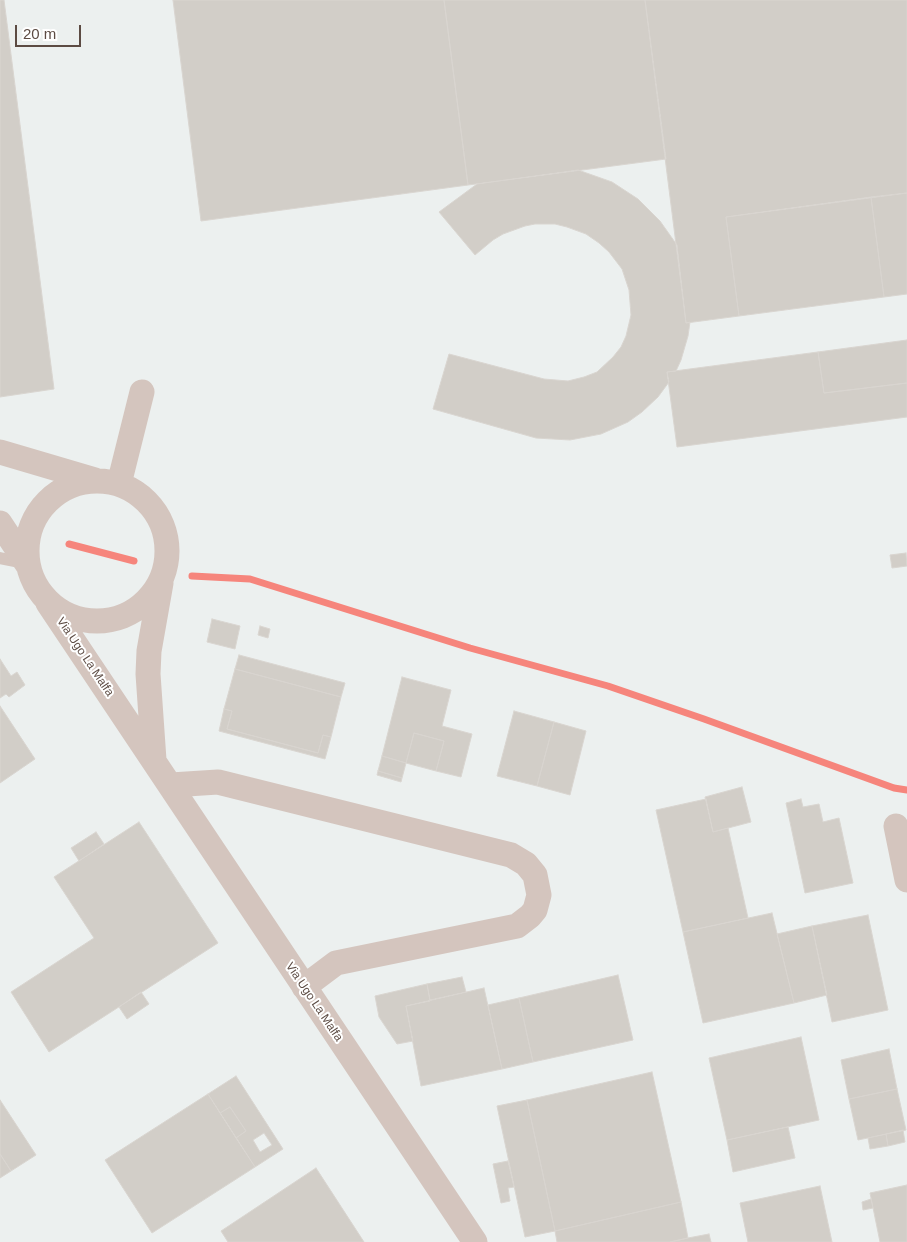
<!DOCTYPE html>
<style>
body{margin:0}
#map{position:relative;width:907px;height:1242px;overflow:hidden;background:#ecf0ef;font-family:Arial,sans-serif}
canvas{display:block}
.scale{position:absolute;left:15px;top:25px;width:66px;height:22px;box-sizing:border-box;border:2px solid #5c4b43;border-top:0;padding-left:6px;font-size:15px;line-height:18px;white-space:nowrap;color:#5c4b43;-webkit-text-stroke:4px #fff;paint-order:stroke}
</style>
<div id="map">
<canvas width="907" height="1242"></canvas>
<div class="scale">20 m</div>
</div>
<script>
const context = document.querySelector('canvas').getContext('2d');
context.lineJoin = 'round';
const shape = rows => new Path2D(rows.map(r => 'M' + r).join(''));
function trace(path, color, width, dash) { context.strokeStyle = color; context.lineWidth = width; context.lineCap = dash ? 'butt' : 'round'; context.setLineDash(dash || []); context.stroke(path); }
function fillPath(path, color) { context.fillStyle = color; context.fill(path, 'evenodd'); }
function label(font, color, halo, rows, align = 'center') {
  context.font = font + ' Arial,sans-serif'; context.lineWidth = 4; context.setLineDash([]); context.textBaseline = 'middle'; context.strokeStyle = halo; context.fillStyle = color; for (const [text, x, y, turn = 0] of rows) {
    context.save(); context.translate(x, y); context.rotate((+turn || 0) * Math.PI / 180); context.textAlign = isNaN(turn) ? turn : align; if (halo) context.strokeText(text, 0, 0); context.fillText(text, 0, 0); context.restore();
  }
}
trace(shape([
 [69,544,134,561],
 [192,576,250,579,470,648,608,686,704,719,894,788,907,790]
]), '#f6857c', 7);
const building = shape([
 [0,0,4,0,54,389,0,397,0,0],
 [173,0,444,0,468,185,201,221,173,0],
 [444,0,645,0,666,159,468,185,444,0],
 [645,0,907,0,907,193,726,217,739,316,686,323,645,0],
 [578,170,612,182,638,199,660,221,677,245,686,323,690,322,688,336,681,360,676,371,667,372,669,382,658,397,642,412,628,422,601,434,570,440,536,438,433,409,449,354,544,379,568,381,584,377,597,372,613,357,621,347,626,336,631,315,629,290,622,269,609,252,599,243,586,234,567,227,555,224,535,224,525,226,503,234,493,240,475,255,439,212,477,184,578,170],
 [907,193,907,294,884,297,871,197,907,193],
 [871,197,884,297,739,316,726,217,871,197],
 [907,340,907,383,824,393,818,352,907,340],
 [818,352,824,393,907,383,907,417,677,447,667,372,818,352],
 [906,553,907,566,892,568,890,555,906,553],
 [212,619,240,626,235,649,207,642,212,619],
 [260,626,270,629,268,638,258,635,260,626],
 [239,655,345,683,341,697,235,669,239,655],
 [0,659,11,676,17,672,25,685,9,697,6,694,0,698,0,659],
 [235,669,341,697,331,737,323,735,318,753,227,729,232,711,224,709,235,669],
 [402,677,451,690,442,726,472,734,461,777,436,771,444,741,414,733,406,763,382,756,402,677],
 [0,706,35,759,0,783,0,706],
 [224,709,232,711,227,729,318,753,323,735,331,737,325,759,219,731,224,709],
 [514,711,554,722,537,786,497,776,514,711],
 [554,722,586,731,570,795,537,786,554,722],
 [414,733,444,741,436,771,406,763,414,733],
 [382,756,406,763,402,778,378,771,382,756],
 [378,771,402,778,401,782,377,775,378,771],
 [742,787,751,822,713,832,705,797,742,787],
 [706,799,713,832,728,828,748,918,683,932,656,810,706,799],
 [801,799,803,807,819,804,823,822,839,818,853,883,805,893,786,803,801,799],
 [139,822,218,943,49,1052,11,992,94,938,54,877,139,822],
 [96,832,104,844,79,861,71,848,96,832],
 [772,913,794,1003,703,1023,683,932,772,913],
 [868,915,888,1010,832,1022,812,926,868,915],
 [812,926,827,995,794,1003,777,934,812,926],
 [618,975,633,1040,533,1062,519,998,618,975],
 [462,977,466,992,430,1000,427,984,462,977],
 [427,984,430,1001,406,1006,413,1041,397,1044,379,1017,375,996,427,984],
 [484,988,502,1069,421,1086,406,1006,484,988],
 [141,992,149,1004,127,1019,119,1007,141,992],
 [519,998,533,1062,502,1069,488,1005,519,998],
 [801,1037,819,1120,727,1140,709,1058,801,1037],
 [889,1049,897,1089,849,1099,841,1060,889,1049],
 [652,1072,681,1202,555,1231,527,1100,652,1072],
 [236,1076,283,1149,255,1167,236,1138,246,1131,230,1107,220,1113,208,1094,236,1076],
 [897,1089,906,1130,858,1140,849,1099,897,1089],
 [208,1094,255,1167,152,1233,105,1160,208,1094],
 [0,1100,36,1155,11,1171,0,1154,0,1100],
 [527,1100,555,1231,525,1237,497,1106,527,1100],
 [230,1107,246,1131,236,1138,220,1113,230,1107],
 [788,1127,795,1158,733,1172,727,1140,788,1127],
 [903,1130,905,1142,888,1146,886,1134,903,1130],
 [264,1133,272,1145,260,1152,253,1140,264,1133],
 [886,1134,888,1146,870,1149,868,1138,886,1134],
 [0,1154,11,1171,0,1178,0,1154],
 [508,1161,514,1187,508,1188,510,1201,501,1203,493,1164,508,1161],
 [316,1168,364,1242,228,1242,221,1231,316,1168],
 [907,1185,907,1242,880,1242,870,1193,907,1185],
 [820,1186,832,1242,748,1242,740,1203,820,1186],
 [871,1199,873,1208,863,1210,862,1202,871,1199],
 [681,1202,688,1238,670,1242,557,1242,555,1231,681,1202],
 [709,1234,711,1242,670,1242,688,1238,709,1234]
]);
fillPath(building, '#d2cec8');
trace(building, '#d9d5d0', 1);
trace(shape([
 [0,558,24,563]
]), '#d4c5be', 12);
trace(shape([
 [0,452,95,480],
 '27 551a70 70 0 1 1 140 0a70 70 0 1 1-140 0Z',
 [119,484,142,392],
 [0,523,27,564],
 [48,603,475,1242],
 [154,760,148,674,149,651,161,583],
 [171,785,218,782,511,855,526,864,535,875,539,895,535,910,530,916,517,926,336,963,304,987],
 [896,826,907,880]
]), '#d4c5be', 25);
label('12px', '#5c4b43', '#fff', [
 ["Via Ugo La Malfa",85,657,56],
 ["Via Ugo La Malfa",314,1002,56]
]);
</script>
